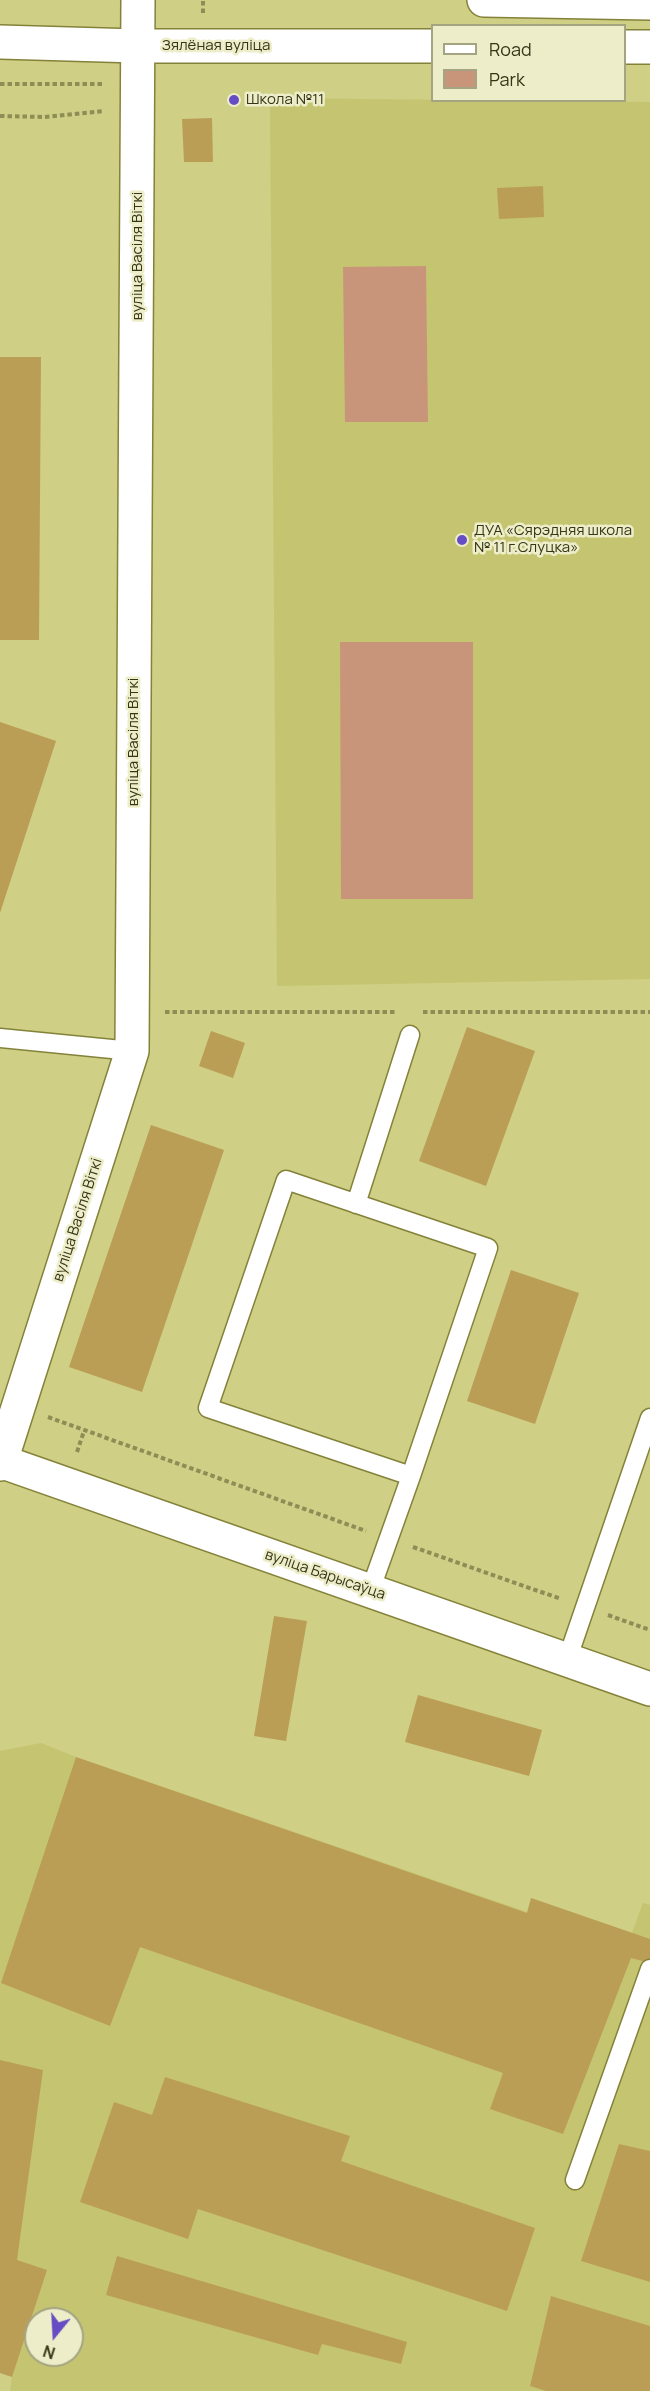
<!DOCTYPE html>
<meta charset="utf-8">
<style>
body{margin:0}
#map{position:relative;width:650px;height:2391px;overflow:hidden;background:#cfcf85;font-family:Manrope,sans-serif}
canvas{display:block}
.legend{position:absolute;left:431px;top:24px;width:195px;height:78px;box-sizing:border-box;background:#edeec9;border:2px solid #a4a482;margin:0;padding:8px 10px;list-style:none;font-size:18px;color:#363517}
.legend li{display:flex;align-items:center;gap:12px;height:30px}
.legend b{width:30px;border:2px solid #a4a482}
.north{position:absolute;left:24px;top:2307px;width:60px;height:60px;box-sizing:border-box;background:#edeec9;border:2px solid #a4a482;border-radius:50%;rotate:198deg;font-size:16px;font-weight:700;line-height:24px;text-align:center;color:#363517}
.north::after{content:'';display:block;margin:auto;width:21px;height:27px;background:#664dc6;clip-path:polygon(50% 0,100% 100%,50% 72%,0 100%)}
</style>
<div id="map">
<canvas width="650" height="2391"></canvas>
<ul class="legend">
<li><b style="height:8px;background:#fff"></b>Road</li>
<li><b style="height:16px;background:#c9957a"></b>Park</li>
</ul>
<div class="north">N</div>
</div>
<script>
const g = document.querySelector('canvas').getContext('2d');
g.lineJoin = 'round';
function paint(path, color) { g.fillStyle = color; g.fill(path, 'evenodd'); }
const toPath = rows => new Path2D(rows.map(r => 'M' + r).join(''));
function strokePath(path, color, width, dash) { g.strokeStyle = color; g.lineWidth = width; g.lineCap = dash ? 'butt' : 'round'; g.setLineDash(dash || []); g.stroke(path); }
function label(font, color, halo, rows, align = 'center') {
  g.font = font + ' Manrope,sans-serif'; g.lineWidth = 5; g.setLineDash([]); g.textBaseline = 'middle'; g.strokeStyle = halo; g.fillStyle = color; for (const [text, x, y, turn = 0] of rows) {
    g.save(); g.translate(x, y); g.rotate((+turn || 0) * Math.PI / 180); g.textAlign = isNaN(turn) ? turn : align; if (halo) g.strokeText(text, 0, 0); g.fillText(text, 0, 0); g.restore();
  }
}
paint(toPath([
 [270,98,650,102,650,979,277,986],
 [41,1743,76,1757,527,1912,531,1898,632,1933,643,1903,650,1905,650,2391,10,2391,12,2377,0,2373,0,1751],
 [36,2319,72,2319,72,2355,36,2355]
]), '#c5c471');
paint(toPath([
 [426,266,428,422,345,422,343,267],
 [340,642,473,642,473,899,341,899]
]), '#c9957a');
paint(toPath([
 [212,118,213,162,184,162,182,119],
 [543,186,544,217,499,219,497,188],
 [0,357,41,357,39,640,0,640],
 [0,722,56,741,0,913],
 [467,1027,535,1051,486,1186,419,1161],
 [211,1031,245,1043,233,1078,199,1066],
 [151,1125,224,1150,142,1392,69,1367],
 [511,1270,579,1293,535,1424,467,1401],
 [274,1616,307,1621,286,1741,254,1736],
 [418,1695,542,1730,529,1776,405,1742],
 [76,1757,527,1913,531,1898,650,1939,650,1963,631,1958,563,2134,490,2109,503,2073,140,1947,110,2026,1,1983],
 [0,2060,43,2070,17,2260,47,2270,12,2377,0,2373],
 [165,2077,350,2136,341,2161,535,2228,507,2311,198,2209,188,2239,80,2202,114,2102,152,2115],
 [619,2144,650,2151,650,2282,581,2261],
 [117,2256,407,2342,401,2364,322,2344,318,2355,106,2295],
 [551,2296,650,2326,650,2391,546,2391,530,2386]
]), '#bb9e56');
const lane = toPath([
 [0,1038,132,1051],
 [356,1204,410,1035],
 [370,1591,411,1476,488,1248,286,1180,208,1408,411,1476],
 [567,1660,650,1418],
 [575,2180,650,1969]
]);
const street = toPath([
 [0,1464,132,1051,138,0]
]);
const secondary = toPath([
 [484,0,650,3],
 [0,42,137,46,432,46],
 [624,47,650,47],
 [0,1461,650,1689]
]);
strokePath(lane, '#848239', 21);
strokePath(street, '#848239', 36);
strokePath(secondary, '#848239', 36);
strokePath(toPath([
 [203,13,203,0],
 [0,84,104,84],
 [0,116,44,117,104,111],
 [165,1012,397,1012],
 [423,1012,650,1012],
 [48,1417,366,1531],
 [77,1452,84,1431],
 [413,1547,561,1599],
 [608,1615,650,1630]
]), '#8e8d56', 4, [4.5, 3]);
strokePath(lane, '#fff', 18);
strokePath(street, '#fff', 33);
strokePath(secondary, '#fff', 33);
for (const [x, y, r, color] of [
 [234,100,6,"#664dc6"],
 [462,540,6,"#664dc6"]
]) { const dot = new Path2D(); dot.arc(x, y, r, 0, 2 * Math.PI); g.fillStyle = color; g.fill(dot); strokePath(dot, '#edeec9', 2); }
label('15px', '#363517', '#edeec9', [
 ["Зялёная вуліца",216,46],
 ["вуліца Васіля Віткі",138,256,-90],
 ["вуліца Васіля Віткі",134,742,-90],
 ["вуліца Васіля Віткі",78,1220,-72],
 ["вуліца Барысаўца",325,1575,19]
]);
label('15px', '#363517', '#edeec9', [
 ["Школа №11",246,100],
 ["ДУА «Сярэдняя школа",474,531],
 ["№ 11 г.Слуцка»",474,548]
], 'left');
</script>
